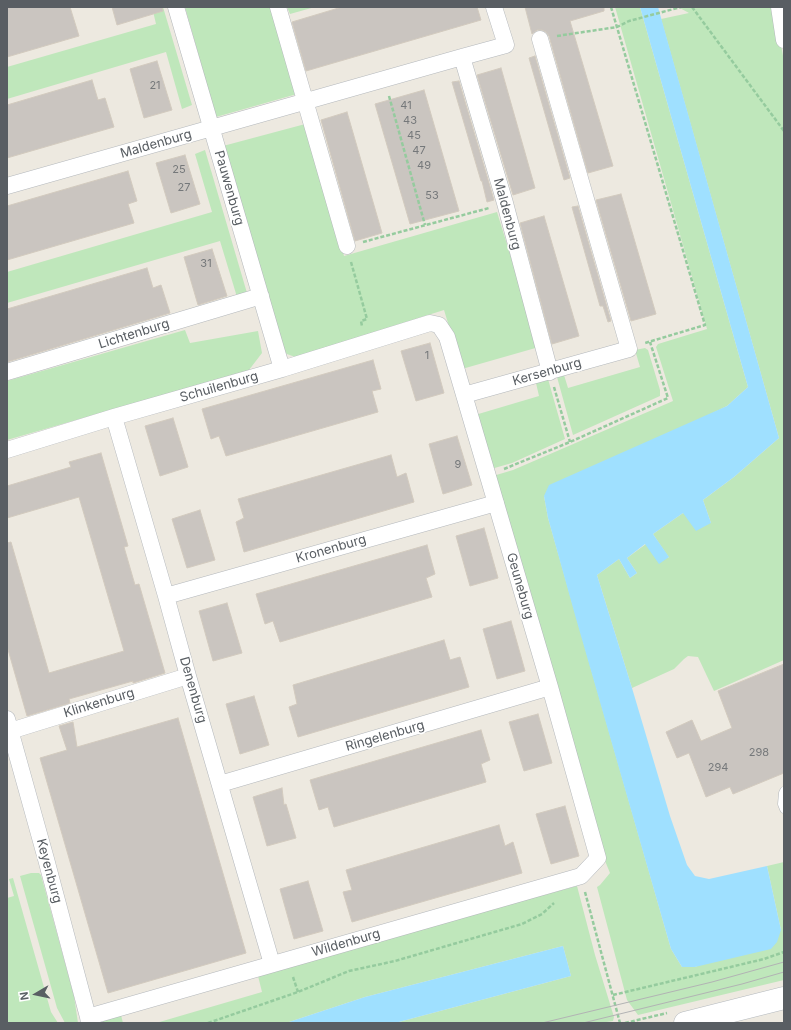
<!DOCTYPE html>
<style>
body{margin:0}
#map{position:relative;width:791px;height:1030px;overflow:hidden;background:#ede9e0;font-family:Inter,sans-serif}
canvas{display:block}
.frame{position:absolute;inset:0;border:8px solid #595e63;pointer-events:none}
.north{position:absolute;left:16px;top:974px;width:40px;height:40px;-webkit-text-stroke:3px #fff;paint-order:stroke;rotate:261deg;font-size:11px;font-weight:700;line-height:16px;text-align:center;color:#595e63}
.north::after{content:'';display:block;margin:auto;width:14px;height:18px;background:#595e63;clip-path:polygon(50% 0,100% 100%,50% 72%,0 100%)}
</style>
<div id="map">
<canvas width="791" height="1030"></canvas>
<div class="frame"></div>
<div class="north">N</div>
</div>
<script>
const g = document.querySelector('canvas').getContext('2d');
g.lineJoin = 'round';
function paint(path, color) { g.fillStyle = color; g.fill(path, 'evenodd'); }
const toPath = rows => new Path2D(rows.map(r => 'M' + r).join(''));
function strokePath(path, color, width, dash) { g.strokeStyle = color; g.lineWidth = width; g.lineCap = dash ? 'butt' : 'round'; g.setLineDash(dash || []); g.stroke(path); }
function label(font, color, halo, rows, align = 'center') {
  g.font = font + ' Inter,sans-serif'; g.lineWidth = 3.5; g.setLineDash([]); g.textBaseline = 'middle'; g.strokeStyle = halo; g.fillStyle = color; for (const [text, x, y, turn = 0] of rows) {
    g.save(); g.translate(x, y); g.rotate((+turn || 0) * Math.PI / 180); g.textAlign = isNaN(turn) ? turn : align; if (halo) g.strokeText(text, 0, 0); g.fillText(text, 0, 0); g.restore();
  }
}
paint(toPath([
 [152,7,163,7,192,105,182,109,166,52,7,99,7,67,156,24],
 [185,7,273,7,297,94,216,117],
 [287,7,315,7,290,14],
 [615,7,640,7,748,387,727,406,544,496,548,518,671,949,682,967,695,967,781,930,767,866,784,862,784,980,638,1015,627,1000,597,887,600,885,610,873,603,856,493,476,513,470,673,401,656,347,658,344,707,329],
 [678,7,775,7,784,62,784,660,714,691,698,657,688,656,684,659,674,669,632,688,597,575,619,559,630,578,637,573,627,558,646,544,669,558,653,534,683,513,711,523,703,500,734,477,779,438,661,19,689,13],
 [309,123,344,256,497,212,539,347,462,369,444,310,295,357,287,354,280,348,223,146],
 [205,150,247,293,237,297,220,241,7,303,7,272,212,212,195,154],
 [185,330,190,343,258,331,262,353,249,370,7,440,7,381],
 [645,348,648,350,660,390,660,396,573,435,557,377,564,375,568,388,640,367,635,350],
 [548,379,565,439,512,463,491,469,475,415,539,396,536,383],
 [31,873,39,873,41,875,74,996,78,1023,65,1023,57,1008,20,876],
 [13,878,51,1012,58,1023,8,1023,7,1021,7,898,14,896,9,879],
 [577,886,595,955,614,1017,613,1021,600,1023,395,1023,571,976,563,946,365,997,286,1023,156,1023,262,992,258,976,483,911],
 [121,1015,123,1023,103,1023,103,1021]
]), '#bfe7bb');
paint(toPath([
 [640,7,658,7,779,438,734,477,703,500,711,523,696,531,683,513,653,534,669,557,659,564,645,544,627,558,637,573,630,578,619,559,597,575,632,688,670,816,687,865,695,876,709,879,767,866,781,930,777,942,771,949,695,967,682,967,671,949,575,615,548,518,544,496,549,485,727,406,748,387],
 [563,946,571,976,395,1023,286,1023,365,997]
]), '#9fe0ff');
const building = toPath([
 [7,7,70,7,79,36,7,57,7,7],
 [112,7,162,7,163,11,117,25,112,7],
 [342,7,477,7,481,20,306,71,292,22,342,7],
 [525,7,604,7,604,11,570,21,613,166,588,173,549,36,546,32,542,30,537,30,532,34,525,7],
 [535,56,570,178,564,180,529,58,535,56],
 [157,61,172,110,144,118,130,69,157,61],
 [501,68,535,188,513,195,477,75,501,68],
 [92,80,98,100,105,98,114,127,7,158,7,105,92,80],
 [459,81,494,200,487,202,482,181,481,181,452,82,459,81],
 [424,90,459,211,410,224,375,104,424,90],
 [347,112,382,233,355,241,321,120,347,112],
 [185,155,200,204,171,213,156,163,185,155],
 [128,171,137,201,128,204,134,223,7,260,7,206,128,171],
 [621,194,656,314,631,321,596,200,621,194],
 [578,206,611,321,608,322,603,306,600,306,572,207,578,206],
 [544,216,579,336,552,344,520,223,544,216],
 [212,249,227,296,198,305,184,257,212,249],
 [147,268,153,288,161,285,170,313,7,362,7,309,147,268],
 [430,343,444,393,416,401,401,351,430,343],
 [373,360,381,389,372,391,378,412,226,456,219,436,211,439,202,409,373,360],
 [173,418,188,467,160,476,145,426,173,418],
 [457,436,472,485,443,494,429,444,457,436],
 [101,453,128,546,124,547,135,585,139,584,165,673,133,683,133,681,69,699,70,703,27,716,7,646,7,543,11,542,49,673,124,651,79,497,7,518,7,486,71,467,69,462,101,453],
 [391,455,397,477,406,473,414,502,244,552,236,522,244,518,238,499,391,455],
 [200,510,215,560,187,568,172,519,200,510],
 [484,528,498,578,470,586,456,536,484,528],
 [427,545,435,574,426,578,432,597,280,642,273,621,265,624,256,594,427,545],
 [227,603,242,653,213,661,199,611,227,603],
 [511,621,525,671,497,679,483,629,511,621],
 [444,640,450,660,460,657,469,687,298,737,289,707,297,704,293,685,444,640],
 [784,664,784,773,733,794,730,787,706,797,689,753,677,758,666,732,692,720,701,741,732,728,718,691,784,664],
 [254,696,269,745,240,754,226,704,254,696],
 [538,714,552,763,524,771,509,722,538,714],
 [178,718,246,953,108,993,40,758,67,750,59,726,73,722,77,747,178,718],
 [481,730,490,760,481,764,486,782,334,827,328,807,319,810,310,780,481,730],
 [282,788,284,805,286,804,296,838,267,846,253,797,282,788],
 [565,806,579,856,551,864,536,814,565,806],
 [499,825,505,846,513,842,522,873,352,922,343,892,352,890,346,870,499,825],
 [308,881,323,931,294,939,280,889,308,881]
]);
paint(building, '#cac5c0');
strokePath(building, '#d2cabe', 1);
const lane = toPath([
 [784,791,783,793,782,804,784,809]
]);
const street = toPath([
 [176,7,282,369],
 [278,7,347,246],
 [779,7,784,40],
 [462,57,505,203,550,372],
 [7,186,462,57,506,45,494,7],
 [7,372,261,296],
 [464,395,629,349,540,39],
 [114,417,166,596,188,676,272,964],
 [7,450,114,417,282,369,430,323,439,325,447,337,550,687,598,858,581,876,88,1017],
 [166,596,496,503],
 [7,719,46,859,88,1017,89,1023],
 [7,732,188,676],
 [220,784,550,687]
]);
const secondary = toPath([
 [685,1023,784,998]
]);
strokePath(lane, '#b4b8bc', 9);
strokePath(street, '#b4b8bc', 17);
strokePath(secondary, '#b4b9be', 23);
strokePath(toPath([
 [611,7,705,325,645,343],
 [692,7,784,131],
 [557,36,617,27,629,21,681,7],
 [389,96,425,225],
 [363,242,489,208],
 [351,262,367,319,361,321,362,326],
 [554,387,570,442],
 [504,469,570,442,668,398,650,342],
 [585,892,620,1023],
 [293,977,298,992],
 [613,995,764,959,784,952],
 [208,1023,298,992,349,971,395,961,522,924,542,914,554,903],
 [625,1023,667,1013]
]), '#95cb9e', 2.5, [4, 2]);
strokePath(lane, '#fff', 8);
strokePath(street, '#fff', 16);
strokePath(secondary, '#fff', 22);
strokePath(toPath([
 [542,1023,712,982,784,962],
 [583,1023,742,984,784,972]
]), '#b2b3b4', 1);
label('11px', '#75787a', null, [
 ["21",155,86],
 ["41",406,106],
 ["43",410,121],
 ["45",414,136],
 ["47",419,151],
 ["49",424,166],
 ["25",179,170],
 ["27",184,188],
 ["53",432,196],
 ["31",206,264],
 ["1",427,356],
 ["9",458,465],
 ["298",759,753],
 ["294",718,768]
]);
label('13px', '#595e63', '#fff', [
 ["Maldenburg",156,144,-16],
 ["Pauwenburg",229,188,74],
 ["Maldenburg",507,214,75],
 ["Lichtenburg",134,334,-17],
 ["Kersenburg",547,372,-16],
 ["Schuilenburg",219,387,-16],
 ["Kronenburg",331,549,-16],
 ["Geuneburg",520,586,74],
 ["Denenburg",193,690,74],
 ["Klinkenburg",99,703,-17],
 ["Ringelenburg",385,736,-16],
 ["Keyenburg",49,871,75],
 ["Wildenburg",346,943,-16]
]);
</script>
